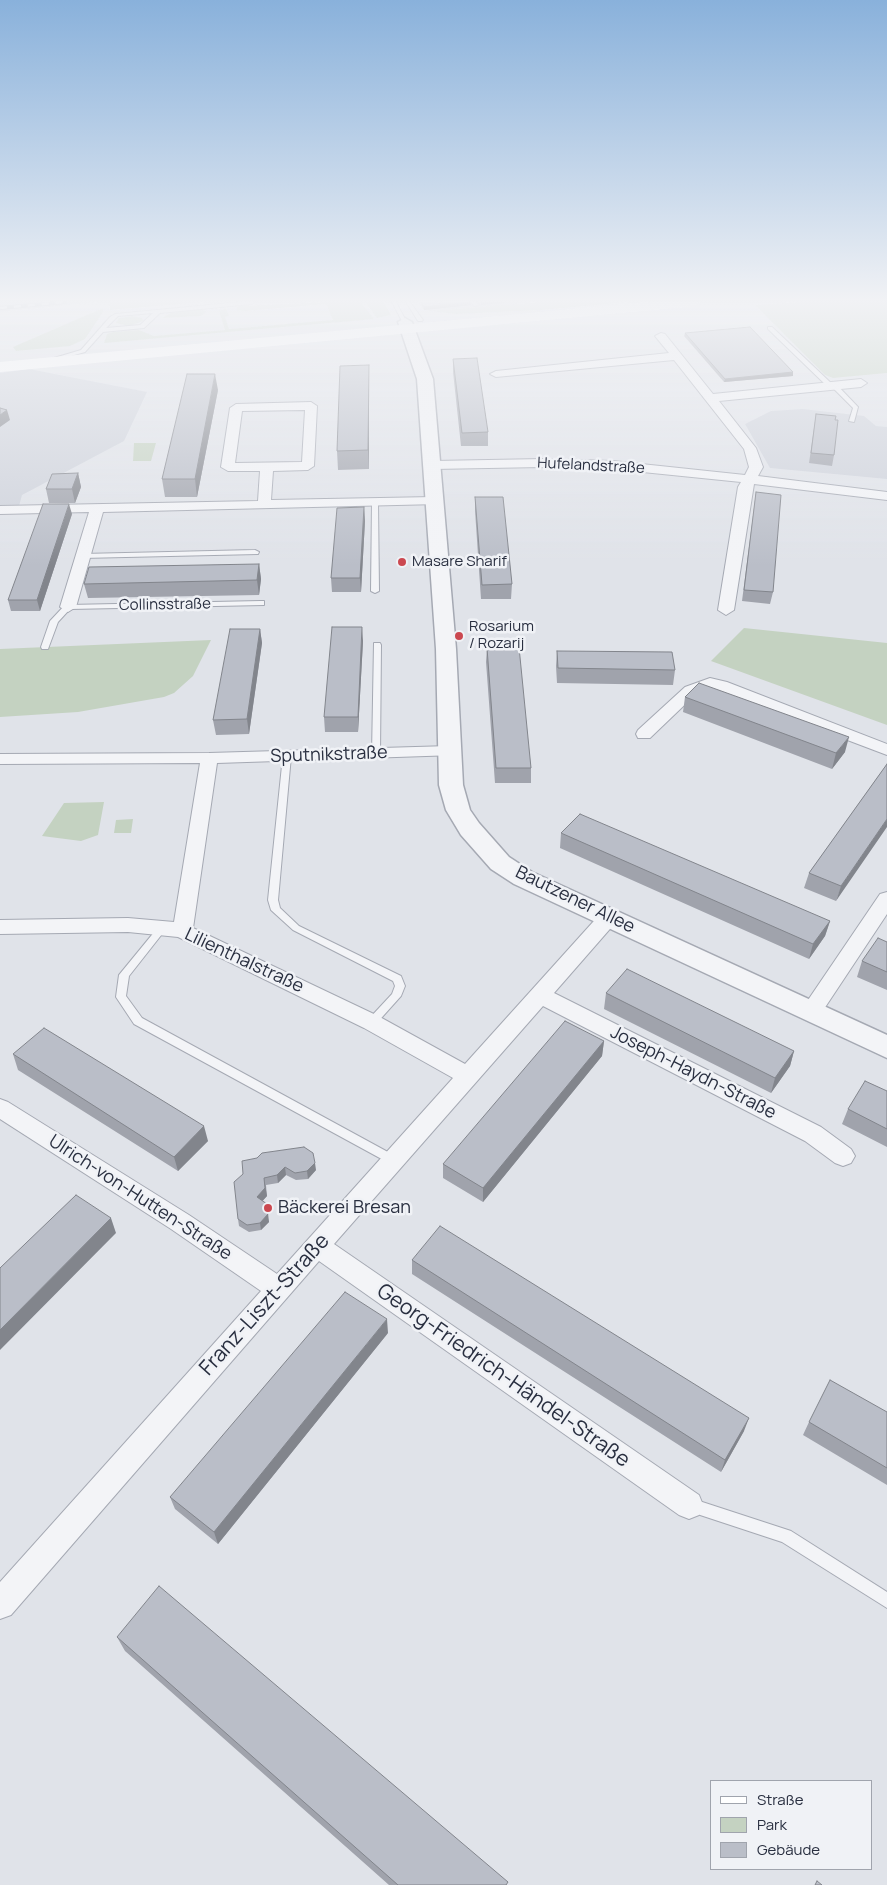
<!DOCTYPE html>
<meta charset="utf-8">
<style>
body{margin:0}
#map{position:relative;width:887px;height:1885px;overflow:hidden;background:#e0e3e9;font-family:Manrope,sans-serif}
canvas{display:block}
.legend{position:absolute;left:710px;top:1780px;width:162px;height:90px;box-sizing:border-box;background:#f0f2f6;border:1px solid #a0a4ad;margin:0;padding:6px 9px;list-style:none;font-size:15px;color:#292f40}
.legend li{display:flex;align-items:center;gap:10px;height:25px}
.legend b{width:25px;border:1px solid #a0a4ad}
</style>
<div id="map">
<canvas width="887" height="1885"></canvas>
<ul class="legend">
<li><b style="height:6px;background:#fff"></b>Straße</li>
<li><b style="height:14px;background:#c4d2c1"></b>Park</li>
<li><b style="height:14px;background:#babec8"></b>Gebäude</li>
</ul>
</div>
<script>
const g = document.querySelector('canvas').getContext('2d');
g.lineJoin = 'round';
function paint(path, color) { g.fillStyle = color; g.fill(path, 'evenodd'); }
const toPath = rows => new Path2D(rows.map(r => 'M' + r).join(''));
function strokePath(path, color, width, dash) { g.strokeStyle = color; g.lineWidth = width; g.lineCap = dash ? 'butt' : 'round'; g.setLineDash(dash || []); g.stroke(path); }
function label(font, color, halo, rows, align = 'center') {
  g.font = font + ' Manrope,sans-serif'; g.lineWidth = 5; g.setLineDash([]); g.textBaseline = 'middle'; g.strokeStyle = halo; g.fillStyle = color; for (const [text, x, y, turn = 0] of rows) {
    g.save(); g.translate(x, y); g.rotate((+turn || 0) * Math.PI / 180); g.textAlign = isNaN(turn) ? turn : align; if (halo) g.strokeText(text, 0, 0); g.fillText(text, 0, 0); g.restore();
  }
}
paint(toPath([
 [0,302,98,302,0,312],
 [418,302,539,302,430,311,422,309],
 [29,369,147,392,124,441,22,495,18,510,0,510,0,373],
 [803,409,864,416,876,426,887,427,887,479,770,468,745,424,771,411]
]), '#ced2db');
paint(toPath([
 [109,302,204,302,110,310],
 [324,302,361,302,374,319,104,343,107,334,113,332,139,330,154,336,225,330,219,311,226,308,229,316,225,317,229,329,333,320,326,304,245,311,237,310,237,307,242,305,243,306],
 [365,302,384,302,391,315,377,318],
 [539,302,628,302,541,310,456,314,430,311],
 [798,302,887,302,887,373,833,378,825,375,755,305],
 [103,308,103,312,85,339,70,346,16,351,13,347],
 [195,309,207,311,201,316,162,318,171,313],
 [132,316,142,318,143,321,129,326,116,323,119,318],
 [134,443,156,443,151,461,133,461],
 [744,628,887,643,887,725,711,661],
 [211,640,193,676,174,693,164,697,78,712,0,717,0,649],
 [104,802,98,835,81,841,42,836,64,803],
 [133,819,131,833,114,833,116,820]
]), '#c4d2c1');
const service = toPath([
 [240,302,255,302,252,304,160,313,144,328,103,332,85,352,57,360,54,358,81,350,110,317,115,314,240,302],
 [153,313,140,325,106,328,118,316,153,313],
 [392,302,396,302,407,323,403,323,392,302],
 [406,302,410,302,423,320,422,321,418,321,406,302],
 [436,302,441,302,442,303,439,305,436,302],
 [471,302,476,302,479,305,474,306,471,302],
 [768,327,772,327,832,384,836,384,858,407,854,422,849,421,853,408,832,387,828,387,768,329,768,327],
 [375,501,378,503,379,591,375,593,371,591,372,503,375,501],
 [255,550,259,552,258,554,82,558,78,556,82,554,255,550],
 [261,601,264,601,264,605,70,609,58,622,48,649,42,649,41,647,50,621,65,605,68,605,261,601],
 [374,643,380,643,381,645,380,754,376,757,372,754,374,643],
 [287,753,291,756,278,900,280,908,299,926,401,976,405,986,401,996,375,1025,371,1026,367,1025,366,1022,392,994,395,986,393,981,293,930,271,910,268,900,283,756,287,753],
 [163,923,168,927,166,929,129,976,126,996,142,1018,397,1157,399,1160,397,1163,393,1165,389,1163,134,1024,116,997,119,975,160,925,163,923],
 [690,1498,791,1531,887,1592,887,1608,782,1542,685,1510,683,1505,685,1500,690,1498]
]);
const minor = toPath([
 [661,333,665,334,713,394,861,379,867,383,861,387,719,401,756,448,763,467,758,476,887,492,887,500,754,484,734,610,726,615,718,610,738,487,741,482,613,469,543,467,433,469,427,465,433,461,543,459,613,461,745,475,749,467,744,449,674,360,496,377,490,374,496,371,669,353,655,336,661,333],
 [311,402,317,406,314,466,308,470,273,471,271,500,434,497,441,501,439,504,103,512,76,607,68,612,60,607,89,512,0,514,0,506,258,501,260,471,228,471,221,467,230,408,236,404,311,402],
 [305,410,302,462,235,463,242,411,305,410],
 [710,678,727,682,887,744,887,755,710,688,697,693,650,738,638,738,636,734,638,730,685,687,710,678],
 [450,746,456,747,459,751,456,755,217,763,193,928,378,1016,465,1064,602,912,609,910,616,912,619,917,616,922,554,993,821,1127,851,1149,855,1156,851,1163,843,1166,835,1163,805,1141,543,1006,334,1244,699,1495,703,1505,699,1515,689,1519,679,1515,319,1261,11,1615,0,1619,0,1582,261,1291,171,1229,0,1119,0,1099,8,1102,189,1215,277,1274,453,1078,364,1028,178,937,128,932,0,934,0,920,128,918,174,922,200,763,0,764,0,754,209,753,450,746],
 [887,892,887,914,818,1018,811,1020,804,1018,800,1012,804,1006,880,894,887,892]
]);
const tertiary = toPath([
 [405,318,412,322,433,379,456,649,463,785,470,810,479,823,509,857,532,872,887,1035,887,1058,514,884,491,869,461,835,446,810,439,785,436,649,417,379,398,322,405,318]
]);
strokePath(service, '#a5a9b3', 2);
strokePath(minor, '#a5a9b3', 2);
strokePath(tertiary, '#a5a9b3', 3);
paint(service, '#f3f4f7');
paint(minor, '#f3f4f7');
paint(tertiary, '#f3f4f7');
paint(toPath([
 [650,302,700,302,693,306,0,372,0,362,650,302]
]), '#fff');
const rail = toPath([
 [0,308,65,302]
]);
strokePath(rail, '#7a8192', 4);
strokePath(rail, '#f0f2f6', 2.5, [7]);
paint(toPath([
 [420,302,436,302,439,304,471,305,424,310],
 [685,333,793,372,793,376,724,382,684,336],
 [453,359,488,432,488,446,461,446,453,372],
 [369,365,369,469,338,470,337,451],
 [218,390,197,497,165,497,162,479],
 [816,414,834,455,832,466,809,463],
 [78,473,81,487,75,503,49,503,46,489],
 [756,492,773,592,770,604,742,601],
 [475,497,512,584,511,599,481,599,475,511],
 [364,507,365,521,361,592,332,592,331,578],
 [72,514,40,611,11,611,8,600],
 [259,564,261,579,259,595,88,598,84,584],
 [260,629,262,643,249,734,216,735,213,720],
 [363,641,358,732,325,732,324,717],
 [487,648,531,768,531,783,495,783,486,662],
 [557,651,675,670,673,685,557,683,556,666],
 [685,697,845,752,832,769,683,712],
 [887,764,836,901,804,888,809,873],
 [561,833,830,921,825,936,809,959,560,848],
 [887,942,887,990,857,977,862,961],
 [606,993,794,1051,790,1066,771,1093,604,1009],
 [604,1041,602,1056,483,1202,443,1178,443,1164],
 [13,1054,208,1141,178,1171,18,1070],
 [887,1091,887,1147,842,1124,848,1109],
 [257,1158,316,1170,308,1179,296,1180,286,1175,278,1183,266,1185,267,1196,262,1201,269,1222,261,1230,249,1232,239,1226,238,1219],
 [412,1260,744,1431,721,1472,412,1274],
 [388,1333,218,1544,175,1509,170,1497],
 [887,1412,887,1485,803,1435,809,1422],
 [117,1637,507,1885,389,1885,125,1651]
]), '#a0a3ac');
paint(toPath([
 [471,302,471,305,424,310,424,307],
 [481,302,514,302,481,305],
 [369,365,369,469,368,450],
 [793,372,793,376,724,382,725,379],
 [215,374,218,390,197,497,195,479],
 [7,410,10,420,0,427,0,415],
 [78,473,81,487,75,503,72,489],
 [69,504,72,514,40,611,37,600],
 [364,507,365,521,361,592,360,578],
 [259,564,261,579,259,595,257,580],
 [362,627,363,641,358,732,358,717],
 [260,629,262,643,249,734,247,719],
 [849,737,845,752,832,769,836,753],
 [887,819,887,827,836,901,841,886],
 [830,921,825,936,809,959,813,944],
 [604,1041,602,1056,483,1202,483,1188],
 [794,1051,790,1066,771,1093,775,1078],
 [204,1126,208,1141,178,1171,174,1157],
 [315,1163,316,1170,308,1179,307,1171],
 [285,1167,286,1175,278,1183,277,1175],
 [264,1178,267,1196,259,1205,257,1197],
 [267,1204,269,1222,261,1230,260,1223],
 [111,1218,116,1233,0,1350,0,1330],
 [387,1319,388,1333,218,1544,214,1532],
 [749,1418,744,1431,721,1472,725,1460]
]), '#82858c');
const building = toPath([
 [421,302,436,302,439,304,441,302,471,302,424,307,421,302],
 [750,327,793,372,725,379,685,333,750,327],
 [477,358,488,432,462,433,453,359,477,358],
 [369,365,368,450,337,451,340,366,369,365],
 [187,374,215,374,195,479,162,479,187,374],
 [0,408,7,410,0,415,0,408],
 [816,414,836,416,835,420,838,420,834,455,811,453,816,414],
 [78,473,72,489,46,489,52,474,78,473],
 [756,492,781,495,773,592,744,590,756,492],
 [475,497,503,497,512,584,482,585,475,497],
 [43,504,69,504,37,600,8,600,43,504],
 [364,507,360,578,331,578,337,508,364,507],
 [259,564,257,580,84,584,89,567,259,564],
 [332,627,362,627,358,717,324,717,332,627],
 [230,629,260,629,247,719,213,720,230,629],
 [519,647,531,768,496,768,487,648,519,647],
 [557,651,672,652,675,670,558,668,557,651],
 [699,683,849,737,836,753,685,697,699,683],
 [887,764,887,819,841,886,809,873,887,764],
 [580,814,830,921,813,944,561,833,580,814],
 [878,938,887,942,887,972,862,961,878,938],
 [627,969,794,1051,775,1078,606,993,627,969],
 [565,1021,604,1041,483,1188,443,1164,565,1021],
 [44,1028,204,1126,174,1157,13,1054,44,1028],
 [865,1081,887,1091,887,1129,848,1109,865,1081],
 [304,1147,313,1153,315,1163,307,1171,295,1173,285,1167,277,1175,264,1178,265,1188,257,1197,267,1204,268,1214,260,1223,247,1225,238,1219,234,1182,243,1174,242,1161,257,1158,262,1153,304,1147],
 [76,1195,111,1218,0,1330,0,1268,76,1195],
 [440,1226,749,1418,725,1460,412,1260,440,1226],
 [345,1292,387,1319,214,1532,170,1497,345,1292],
 [830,1380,887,1412,887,1468,809,1422,830,1380],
 [159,1586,508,1882,506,1885,398,1885,117,1637,159,1586],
 [817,1881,822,1885,815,1885,817,1881]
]);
paint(building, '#babec8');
strokePath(building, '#82858c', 1);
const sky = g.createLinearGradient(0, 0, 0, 566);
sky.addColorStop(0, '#89b1db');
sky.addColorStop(0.53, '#f1f2f5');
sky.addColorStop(1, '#f1f2f500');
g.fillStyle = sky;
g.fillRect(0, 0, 887, 566);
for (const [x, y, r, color] of [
 [402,562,5,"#cb4850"],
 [459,636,5,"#cb4850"],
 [268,1208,5,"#cb4850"]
]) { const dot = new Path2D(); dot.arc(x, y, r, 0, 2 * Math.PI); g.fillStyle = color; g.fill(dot); strokePath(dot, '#f0f2f6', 2); }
label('15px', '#292f40', '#f0f2f6', [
 ["Hufelandstraße",591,466,3],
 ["Collinsstraße",165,605,-1]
]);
label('15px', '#292f40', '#f0f2f6', [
 ["Masare Sharif",412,562],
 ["Rosarium",469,627],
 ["/ Rozarij",469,644]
], 'left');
label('18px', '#292f40', '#f0f2f6', [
 ["Sputnikstraße",329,755,-2],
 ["Bautzener Allee",575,900,26],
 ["Lilienthalstraße",244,961,25],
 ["Joseph-Haydn-Straße",693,1073,27],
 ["Ulrich-von-Hutten-Straße",140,1198,33]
]);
label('18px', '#292f40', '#f0f2f6', [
 ["Bäckerei Bresan",278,1208]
], 'left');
label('21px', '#292f40', '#f0f2f6', [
 ["Franz-Liszt-Straße",265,1305,-48],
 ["Georg-Friedrich-Händel-Straße",503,1376,35]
]);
</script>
